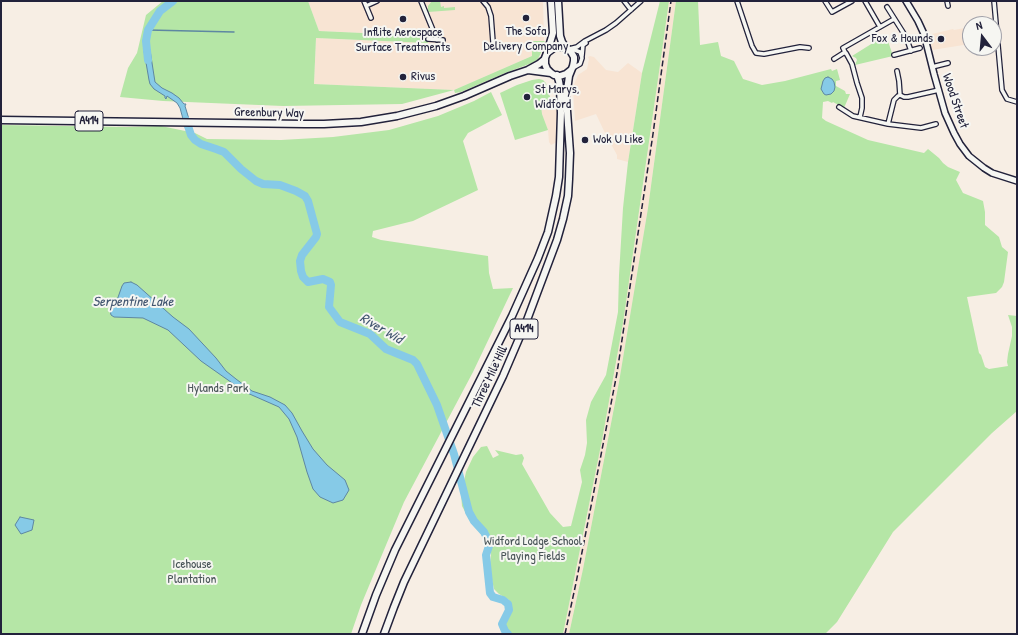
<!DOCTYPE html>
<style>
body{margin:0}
#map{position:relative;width:1018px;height:635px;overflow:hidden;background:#f7eee4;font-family:"Patrick Hand",sans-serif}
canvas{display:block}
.frame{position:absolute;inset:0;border:2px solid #22223b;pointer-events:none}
.north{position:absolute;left:962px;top:16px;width:40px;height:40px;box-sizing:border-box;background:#f6f6f2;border:1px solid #a1a1a9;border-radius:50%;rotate:344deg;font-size:11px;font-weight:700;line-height:16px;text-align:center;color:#22223b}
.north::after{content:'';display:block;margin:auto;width:14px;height:18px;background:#22223b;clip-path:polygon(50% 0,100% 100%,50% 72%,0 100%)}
</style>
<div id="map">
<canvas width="1018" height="635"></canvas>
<div class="frame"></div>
<div class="north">N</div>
</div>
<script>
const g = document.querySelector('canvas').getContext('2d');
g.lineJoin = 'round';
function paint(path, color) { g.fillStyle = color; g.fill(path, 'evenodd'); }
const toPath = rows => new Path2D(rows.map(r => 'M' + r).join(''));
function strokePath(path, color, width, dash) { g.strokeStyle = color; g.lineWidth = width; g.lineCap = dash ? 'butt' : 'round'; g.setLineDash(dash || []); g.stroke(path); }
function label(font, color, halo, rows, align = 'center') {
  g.font = font + ' "Patrick Hand",sans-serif'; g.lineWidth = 4; g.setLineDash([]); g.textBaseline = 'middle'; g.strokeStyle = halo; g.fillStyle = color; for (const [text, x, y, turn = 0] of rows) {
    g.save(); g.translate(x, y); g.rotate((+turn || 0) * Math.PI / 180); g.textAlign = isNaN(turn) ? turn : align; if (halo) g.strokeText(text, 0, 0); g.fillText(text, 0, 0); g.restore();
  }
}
paint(toPath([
 [308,1,543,1,544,41,532,42,532,56,454,90,314,84,316,38,428,43,428,36,319,31],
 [669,1,676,1,648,208,619,382,583,569,569,634,563,634,584,531,616,364,642,194],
 [970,27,970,44,932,50,928,35,953,29,954,30],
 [590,56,594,57,606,70,618,72,628,63,642,73,628,162,617,159,617,155,604,131,596,114,575,121,573,87,578,75,587,69,589,59,588,57],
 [551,99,555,102,558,108,557,142,551,145,549,142,548,130,542,114,541,106]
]), '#f8e4d3');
paint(toPath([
 [163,1,308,1,319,31,428,36,428,43,316,38,314,84,454,90,532,56,532,41,544,41,545,42,545,44,539,57,537,60,532,63,505,73,461,92,455,93,454,90,402,104,283,106,163,101,120,97,128,68,137,53,146,15],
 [432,1,440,1,441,7,444,6,444,8,455,7,455,10,428,12,428,6],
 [660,1,669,1,659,72,623,323,602,440,563,634,504,634,500,629,506,623,511,607,509,600,499,594,494,589,492,580,490,564,491,554,490,544,471,523,462,506,461,494,466,472,473,457,481,447,487,446,493,458,499,455,495,450,516,455,522,454,524,458,522,464,550,513,563,527,571,526,582,482,580,470,585,455,587,443,586,420,591,402,606,375,618,312,619,275,623,208,628,162,642,73],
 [676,1,698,1,700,45,718,42,721,56,734,61,743,79,762,85,785,81,831,69,832,71,837,69,840,80,836,81,836,86,845,91,846,94,850,94,844,108,833,102,832,103,828,101,823,102,822,118,826,121,868,140,924,153,928,149,939,158,943,163,948,167,960,172,956,180,963,193,983,201,985,212,985,225,999,237,1002,247,1008,252,1004,282,1002,287,996,293,967,297,979,353,981,355,985,367,989,369,1008,366,1007,362,1008,354,1012,336,1012,327,1008,315,1017,316,1017,411,992,433,893,532,837,622,825,634,569,634,583,569,619,382,648,208],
 [884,36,888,41,893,56,855,65,857,60,856,58,852,56],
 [539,79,543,80,546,83,548,92,551,99,541,106,542,114,548,130,515,140,500,93,517,85,532,80],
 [491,92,502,115,468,133,463,141,478,190,413,221,373,231,372,237,381,240,488,256,489,273,493,289,513,288,473,372,404,502,361,605,351,634,1,634,1,125,127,127,161,126,195,133,207,139,281,140,333,137,389,130,438,116,474,101]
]), '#b5e6a6');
const water = toPath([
 [150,50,155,82,162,88,172,93,179,98,184,104,186,104,185,106,192,129,186,130,180,108,177,103,167,96,166,99,165,98,165,96,154,89,150,84,149,80,144,51,150,50],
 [828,77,832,79,834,82,835,87,834,91,831,94,826,95,824,94,821,89,823,81,825,78,828,77],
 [131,282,137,285,173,317,189,329,216,358,226,371,236,379,252,391,270,397,285,405,292,413,302,431,313,449,327,465,345,480,349,490,343,500,333,503,320,497,313,489,307,472,297,437,289,419,279,407,245,392,201,361,168,330,143,318,114,317,111,315,110,310,116,303,122,286,124,283,131,282],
 [20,517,34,520,32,530,21,534,15,525,20,517]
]);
paint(water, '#86cae7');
strokePath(water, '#5e87a2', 1);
strokePath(toPath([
 [148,30,234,32]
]), '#5e87a2', 1.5);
strokePath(toPath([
 [148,60,146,41,148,30,160,11,173,1],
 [186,120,191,135,195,140,201,144,216,149,224,152,241,169,256,181,263,184,280,185,296,191,305,196,308,201,317,234,316,237,302,255,300,261,301,271,303,277,308,282,323,279,330,282,331,285,329,307,340,322,370,334,386,349,413,360,417,364,437,405,454,454,469,512,474,521,484,532,488,540,489,546,486,555,490,593,493,597,503,600,508,604,509,610,502,624,505,631,508,634]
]), '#86cae7', 8);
const minor = toPath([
 [364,1,371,18],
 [421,1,437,40],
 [483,1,488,7,491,16,493,42],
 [624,1,631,10],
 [737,1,752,46,756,53,764,54,800,47,809,48],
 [825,1,832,12,852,1],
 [865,1,880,27],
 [947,1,948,6],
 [994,1,1002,90,1007,99,1017,102],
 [366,6,377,1],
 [887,7,906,37,911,51],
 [428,39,443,40],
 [569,49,577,47,585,41,606,30,616,23,641,1],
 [572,49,580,52,582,58,580,64,573,68],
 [846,53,852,64,857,83,862,98,862,108,860,117],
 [894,55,920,48],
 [582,56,583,45,586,43],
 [834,59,845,52,843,48,894,19],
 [932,67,948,63],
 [900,95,904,97,908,97,939,90],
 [839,107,853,116,888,124,921,128,936,124],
 [888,124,894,100,898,96,900,95,899,81,897,71]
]);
const secondary = toPath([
 [906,1,918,21,924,34,934,74,945,113,954,133,960,144,969,156,984,168,992,173,1017,181]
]);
const primary = toPath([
 [558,1,560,36,562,42,566,48],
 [547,53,553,33,551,1]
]);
const trunk = toPath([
 [528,70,551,73],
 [1,120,305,124,324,124,361,122,397,116,436,106,464,96,510,76,528,70,539,64,545,59],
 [362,634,376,595,395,550,512,316,538,258,548,232,556,196,559,177,561,113,560,87,559,81,557,75],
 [384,634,394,607,404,582,503,376,527,320,557,240,563,219,568,196,569,179,570,153,566,97,569,76,573,66,574,61,574,57,571,52,568,49,563,47,555,47,547,53,545,58,545,64,547,69,551,73,554,75,560,76,566,74,571,70]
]);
strokePath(minor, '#22223b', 6);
strokePath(secondary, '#22223b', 8);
strokePath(primary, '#22223b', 9);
strokePath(trunk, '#22223b', 9);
strokePath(minor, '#f6f6f2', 3.5);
strokePath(secondary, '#f6f6f2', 5);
strokePath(primary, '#f6f6f2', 6);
strokePath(trunk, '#f6f6f2', 6);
strokePath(toPath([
 [565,634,576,583,617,373,653,134,671,1]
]), '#22223b', 1.5, [6, 3]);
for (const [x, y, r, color] of [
 [526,18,4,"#22223b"],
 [403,19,4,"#22223b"],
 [941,39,4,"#22223b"],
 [403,77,4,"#22223b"],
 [527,97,4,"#22223b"],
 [585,140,4,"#22223b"]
]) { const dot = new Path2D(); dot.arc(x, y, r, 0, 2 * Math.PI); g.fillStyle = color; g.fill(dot); strokePath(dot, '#f6f6f2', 1.5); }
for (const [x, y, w] of [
 [89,121,28],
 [524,329,28]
]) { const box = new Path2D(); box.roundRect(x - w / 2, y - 10, w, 20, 3); g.fillStyle = '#f6f6f2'; g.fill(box); strokePath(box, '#22223b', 1); }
label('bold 12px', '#22223b', null, [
 ["A414",89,121],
 ["A414",524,329]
]);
label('13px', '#22223b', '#f6f6f2', [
 ["The Sofa",526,32,"center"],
 ["Delivery Company",526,47,"center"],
 ["Inflite Aerospace",403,33,"center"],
 ["Surface Treatments",403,48,"center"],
 ["Fox & Hounds",933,39,"right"],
 ["Rivus",411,77],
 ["St Marys,",535,90],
 ["Widford",535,105],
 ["Wok U Like",593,140]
], 'left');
label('13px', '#22223b', '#f6f6f2', [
 ["Wood Street",955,101,71],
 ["Greenbury Way",269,113,1],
 ["Three Mile Hill",490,377,-65]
]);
label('13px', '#475356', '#f6f6f2', [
 ["Hylands Park",218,389],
 ["Widford Lodge School",533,542],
 ["Playing Fields",533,557],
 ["Icehouse",192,565],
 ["Plantation",192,580]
]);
label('italic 14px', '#40546f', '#f6f6f2', [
 ["Serpentine Lake",133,302],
 ["River Wid",381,329,30]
]);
</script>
